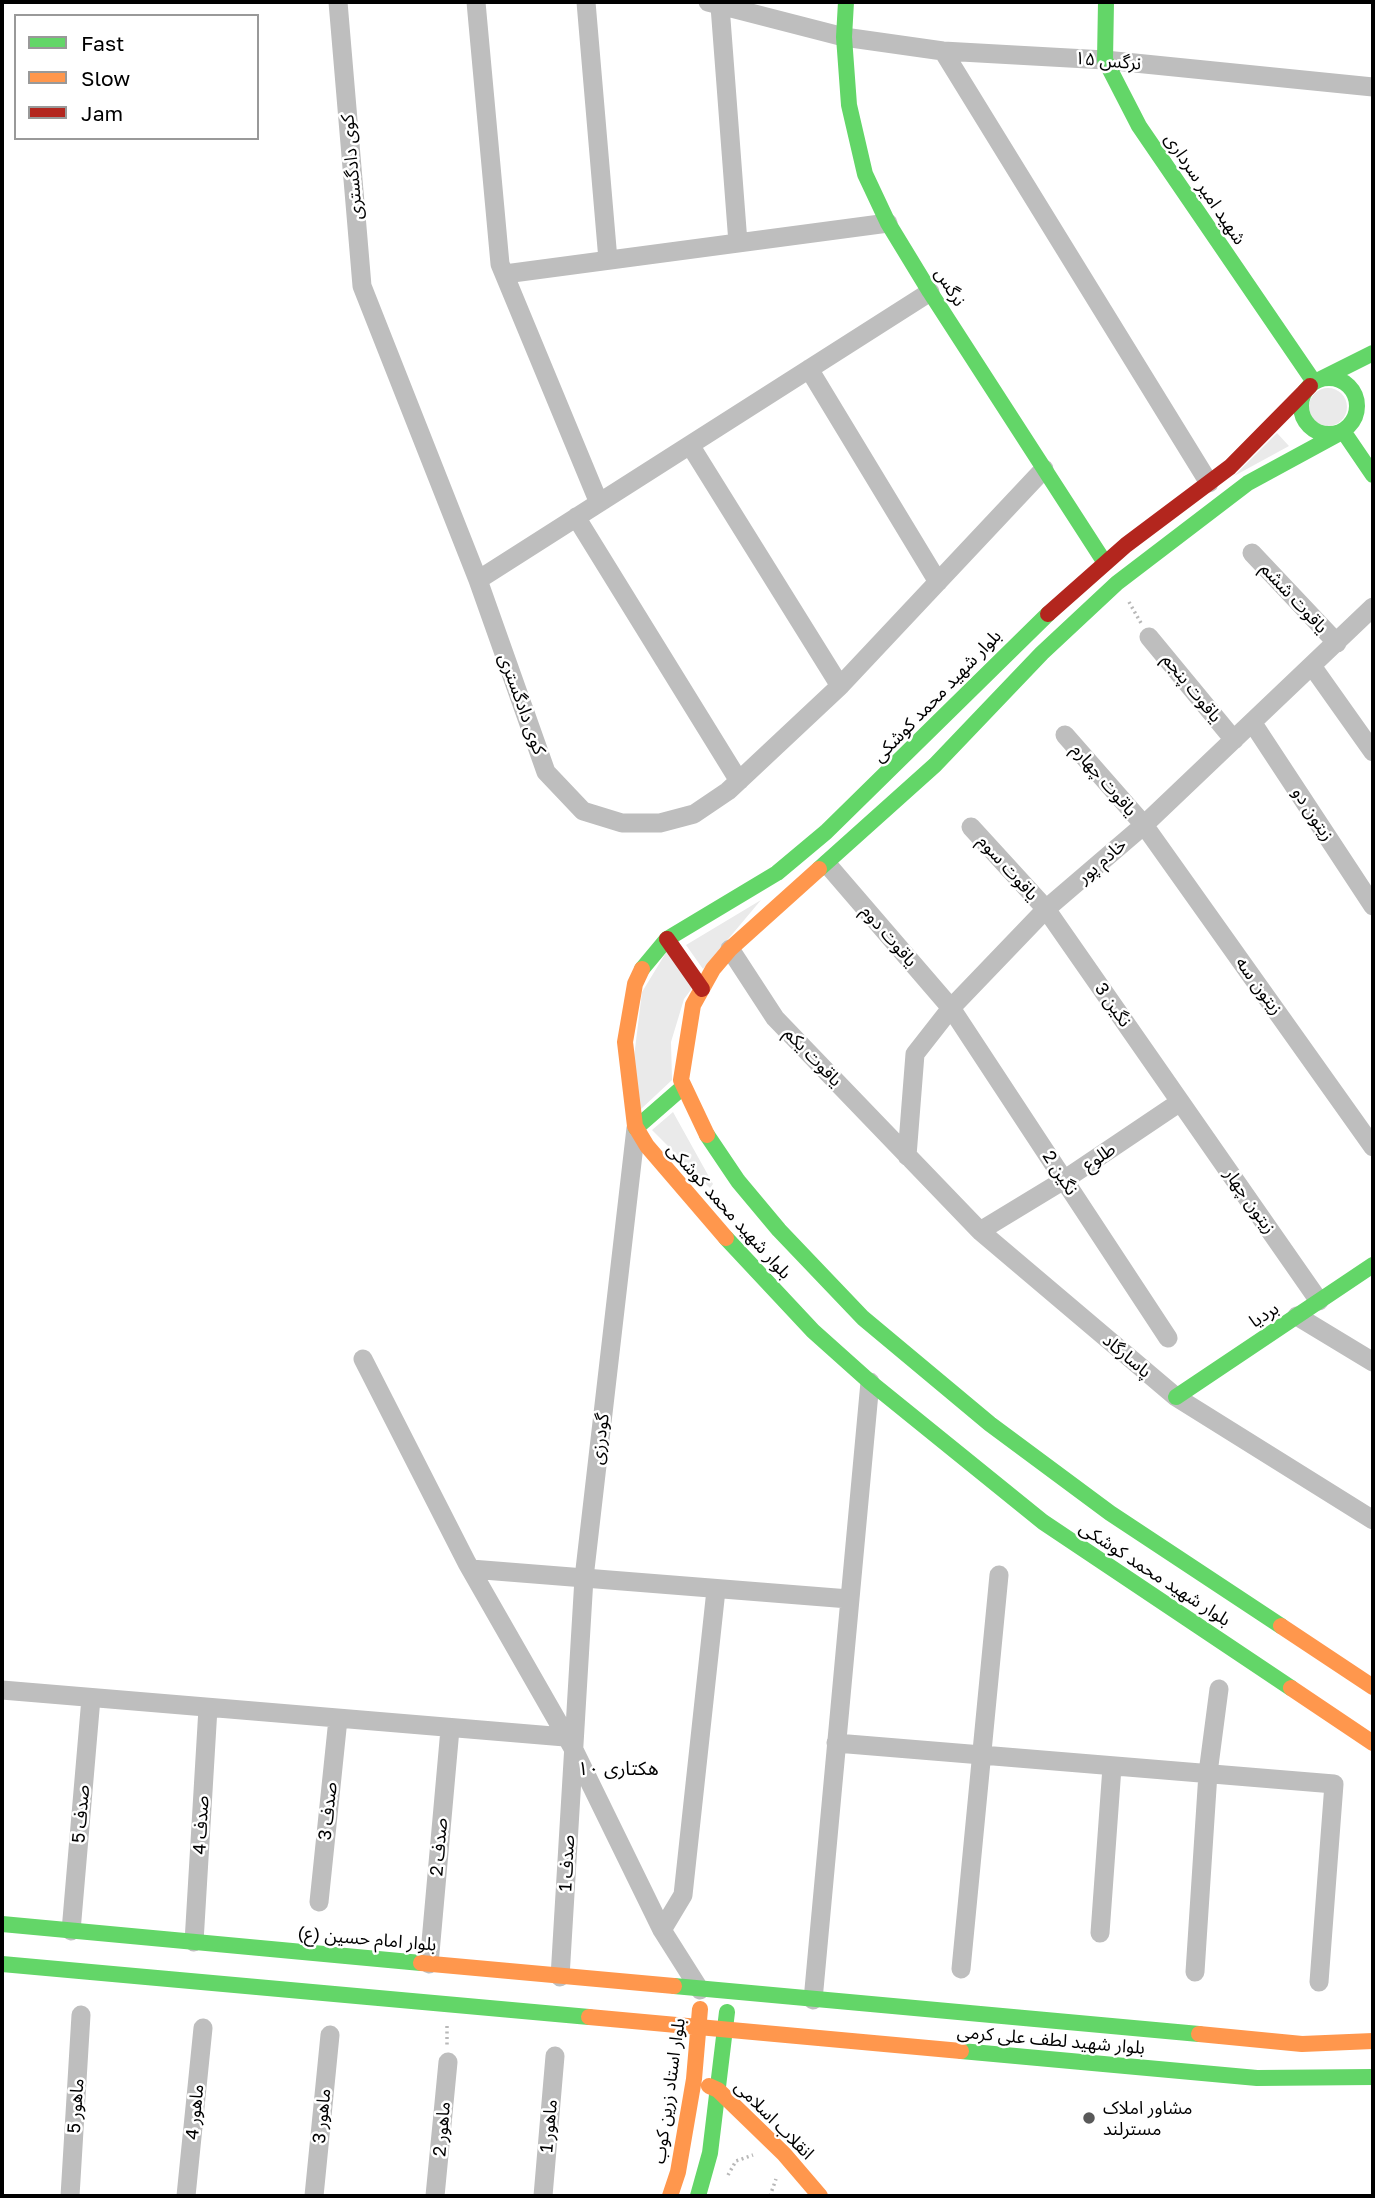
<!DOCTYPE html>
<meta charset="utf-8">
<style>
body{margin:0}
#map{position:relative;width:1375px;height:2198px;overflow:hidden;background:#fff;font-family:"Golos Text",sans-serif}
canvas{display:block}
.frame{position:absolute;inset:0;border:4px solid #000;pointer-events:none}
.legend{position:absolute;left:14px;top:14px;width:245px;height:126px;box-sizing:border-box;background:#fff;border:2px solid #999;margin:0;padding:9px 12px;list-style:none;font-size:21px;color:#000}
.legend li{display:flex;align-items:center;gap:14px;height:35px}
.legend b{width:35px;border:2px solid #999}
</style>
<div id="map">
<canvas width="1375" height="2198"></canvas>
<div class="frame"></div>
<ul class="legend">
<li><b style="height:9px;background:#63d668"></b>Fast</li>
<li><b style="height:9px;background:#ff974d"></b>Slow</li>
<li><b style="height:9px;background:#b3261e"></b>Jam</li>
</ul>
</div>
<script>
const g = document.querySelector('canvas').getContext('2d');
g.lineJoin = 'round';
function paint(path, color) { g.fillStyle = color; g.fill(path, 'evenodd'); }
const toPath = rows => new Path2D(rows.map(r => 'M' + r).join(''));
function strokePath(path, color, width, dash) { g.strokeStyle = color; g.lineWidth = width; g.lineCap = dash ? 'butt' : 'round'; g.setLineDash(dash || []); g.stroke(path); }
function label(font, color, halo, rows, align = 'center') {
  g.font = font + ' "Golos Text","Noto Sans Arabic",sans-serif'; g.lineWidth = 5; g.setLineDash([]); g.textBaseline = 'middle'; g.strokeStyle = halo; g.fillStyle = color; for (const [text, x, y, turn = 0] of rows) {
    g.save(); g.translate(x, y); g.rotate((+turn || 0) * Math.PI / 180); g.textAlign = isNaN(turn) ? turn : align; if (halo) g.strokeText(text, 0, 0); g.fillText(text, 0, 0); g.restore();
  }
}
paint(toPath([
 '1309 407a19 19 0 1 1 38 0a19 19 0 1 1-38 0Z',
 [1277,433,1289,446,1234,476],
 [761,900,703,969,686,945],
 [667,951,693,987,684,999,671,1042,672,1080,640,1110,634,1057,642,992],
 [673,1112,713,1184,710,1188,652,1130]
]), '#eaeaea');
strokePath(toPath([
 [1129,602,1141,623],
 [447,2026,447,2047],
 [728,2175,736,2161,753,2155],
 [770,2196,776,2179]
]), '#b8b8b8', 3.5, [2, 3.5]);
strokePath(toPath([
 [338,2,362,286,478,580,546,772,583,811,622,823,660,823,694,814,728,791,840,686,1044,469],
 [476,2,500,264,599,503],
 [586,2,608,260],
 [708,2,844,37,943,51,1105,60,1373,87],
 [720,6,738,243],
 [943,51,1209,483],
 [505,274,888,223],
 [809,369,938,582],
 [690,445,840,686],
 [576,517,739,781],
 [1252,553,1337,643],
 [478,580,930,292],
 [1149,637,1234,740],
 [1312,666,1373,752],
 [1252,722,1373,906],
 [1065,735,1144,825,1373,1147],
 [971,827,1046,909,1319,1301],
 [827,864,951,1008,1168,1338],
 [730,949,775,1018,980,1231,1176,1397,1373,1520],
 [907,1156,915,1054,951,1008,1046,909,1144,825,1373,607],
 [980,1231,1064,1180,1180,1102],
 [1297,1316,1373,1362],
 [363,1359,467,1563,574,1750,662,1930,700,1990],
 [471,1569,849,1599],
 [2,1690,565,1737],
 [836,1743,1334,1784,1319,1982],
 [319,1902,338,1719],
 [662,1930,683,1895,716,1590],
 [71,1931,91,1698],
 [1100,1933,1112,1767],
 [194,1942,208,1708],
 [429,1964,450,1729],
 [961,1969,999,1575],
 [1195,1972,1208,1773,1219,1689],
 [560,1977,584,1578,636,1128],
 [813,2000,870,1382],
 [70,2196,81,2015],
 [186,2196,203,2028],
 [314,2196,330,2035],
 [435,2196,448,2062],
 [543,2196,555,2056]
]), '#bebebe', 19);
strokePath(toPath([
 [846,2,844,37,849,105,865,174,888,223,930,292,1105,563],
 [1106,2,1105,60,1139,126,1314,382],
 '1301 406a28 28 0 1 1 56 0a28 28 0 1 1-56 0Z',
 [1321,379,1373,353],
 [1343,431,1373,475],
 [819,869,935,765,1042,653,1117,583,1248,483,1340,433],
 [642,969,667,939,777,873,826,832,1048,614],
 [636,1128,683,1087],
 [707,1135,738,1181,779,1230,863,1318,990,1424,1110,1513,1281,1626],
 [726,1238,813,1331,870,1382,1043,1522,1291,1688],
 [1176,1397,1373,1265],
 [2,1924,421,1963],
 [2,1964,589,2017],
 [674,1986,1199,2034],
 [961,2051,1257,2078,1373,2077],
 [698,2196,710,2153,727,2012]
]), '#63d668', 16);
strokePath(toPath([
 [642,969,635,984,625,1042,635,1126,647,1146,726,1238],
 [707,1135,681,1080,693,1005,713,969,730,949,819,869],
 [1281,1626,1373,1687],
 [1291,1688,1373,1743],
 [421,1963,674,1986],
 [589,2017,961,2051],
 [1199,2034,1302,2044,1373,2041],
 [709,2086,718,2090,784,2154,820,2196],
 [670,2196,678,2172,694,2079,700,2009]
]), '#ff974d', 16);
strokePath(toPath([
 [1048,614,1126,545,1230,467,1310,386],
 [667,939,702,989]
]), '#b3261e', 16);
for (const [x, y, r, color] of [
 [1089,2118,7,"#595959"]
]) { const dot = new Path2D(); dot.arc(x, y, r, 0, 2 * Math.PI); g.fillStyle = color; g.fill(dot); strokePath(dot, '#fff', 2.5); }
label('18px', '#000', '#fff', [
 ["نرگس ۱۵",1108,61,5],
 ["کوی دادگستری",352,167,-95],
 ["شهید امیر سرداری",1205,189,56],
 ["نرگس",950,287,58],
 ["یاقوت ششم",1294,598,47],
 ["یاقوت پنجم",1192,688,51],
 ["بلوار شهید محمد کوشکی",937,696,-46],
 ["کوی دادگستری",522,704,70],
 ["یاقوت چهارم",1104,780,49],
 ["زیتون دو",1313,814,57],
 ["خادم پور",1102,861,-41],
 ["یاقوت سوم",1008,868,48],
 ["یاقوت دوم",889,936,49],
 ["زیتون سه",1259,986,54],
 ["نگین 3",1113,1005,55],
 ["یاقوت یکم",813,1057,46],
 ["طلوع",1099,1157,-34],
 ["نگین 2",1060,1173,57],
 ["زیتون چهار",1250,1201,55],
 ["بلوار شهید محمد کوشکی",729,1211,48],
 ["بردیا",1264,1315,-33],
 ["پاسارگاد",1127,1356,40],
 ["گودرزی",600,1439,-83],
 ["بلوار شهید محمد کوشکی",1155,1574,33],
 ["صدف 3",328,1811,-84],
 ["صدف 5",81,1814,-85],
 ["صدف 4",201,1825,-87],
 ["صدف 2",439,1847,-85],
 ["صدف 1",567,1863,-87],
 ["بلوار امام حسین (ع)",367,1939,5],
 ["بلوار شهید لطف علی کرمی",1051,2040,5],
 ["بلوار استاد زرین کوب",669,2091,-82],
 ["ماهور 5",76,2106,-86],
 ["ماهور 4",195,2112,-84],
 ["ماهور 3",322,2116,-84],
 ["انقلاب اسلامی",774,2120,45],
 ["ماهور 1",549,2126,-85],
 ["ماهور 2",442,2129,-85]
]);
label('18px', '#000', '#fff', [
 ["مشاور املاک",1103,2108],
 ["مسترلند",1103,2129]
], 'left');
label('19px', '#000', '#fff', [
 ["۱۰ هکتاری",618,1769]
]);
</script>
